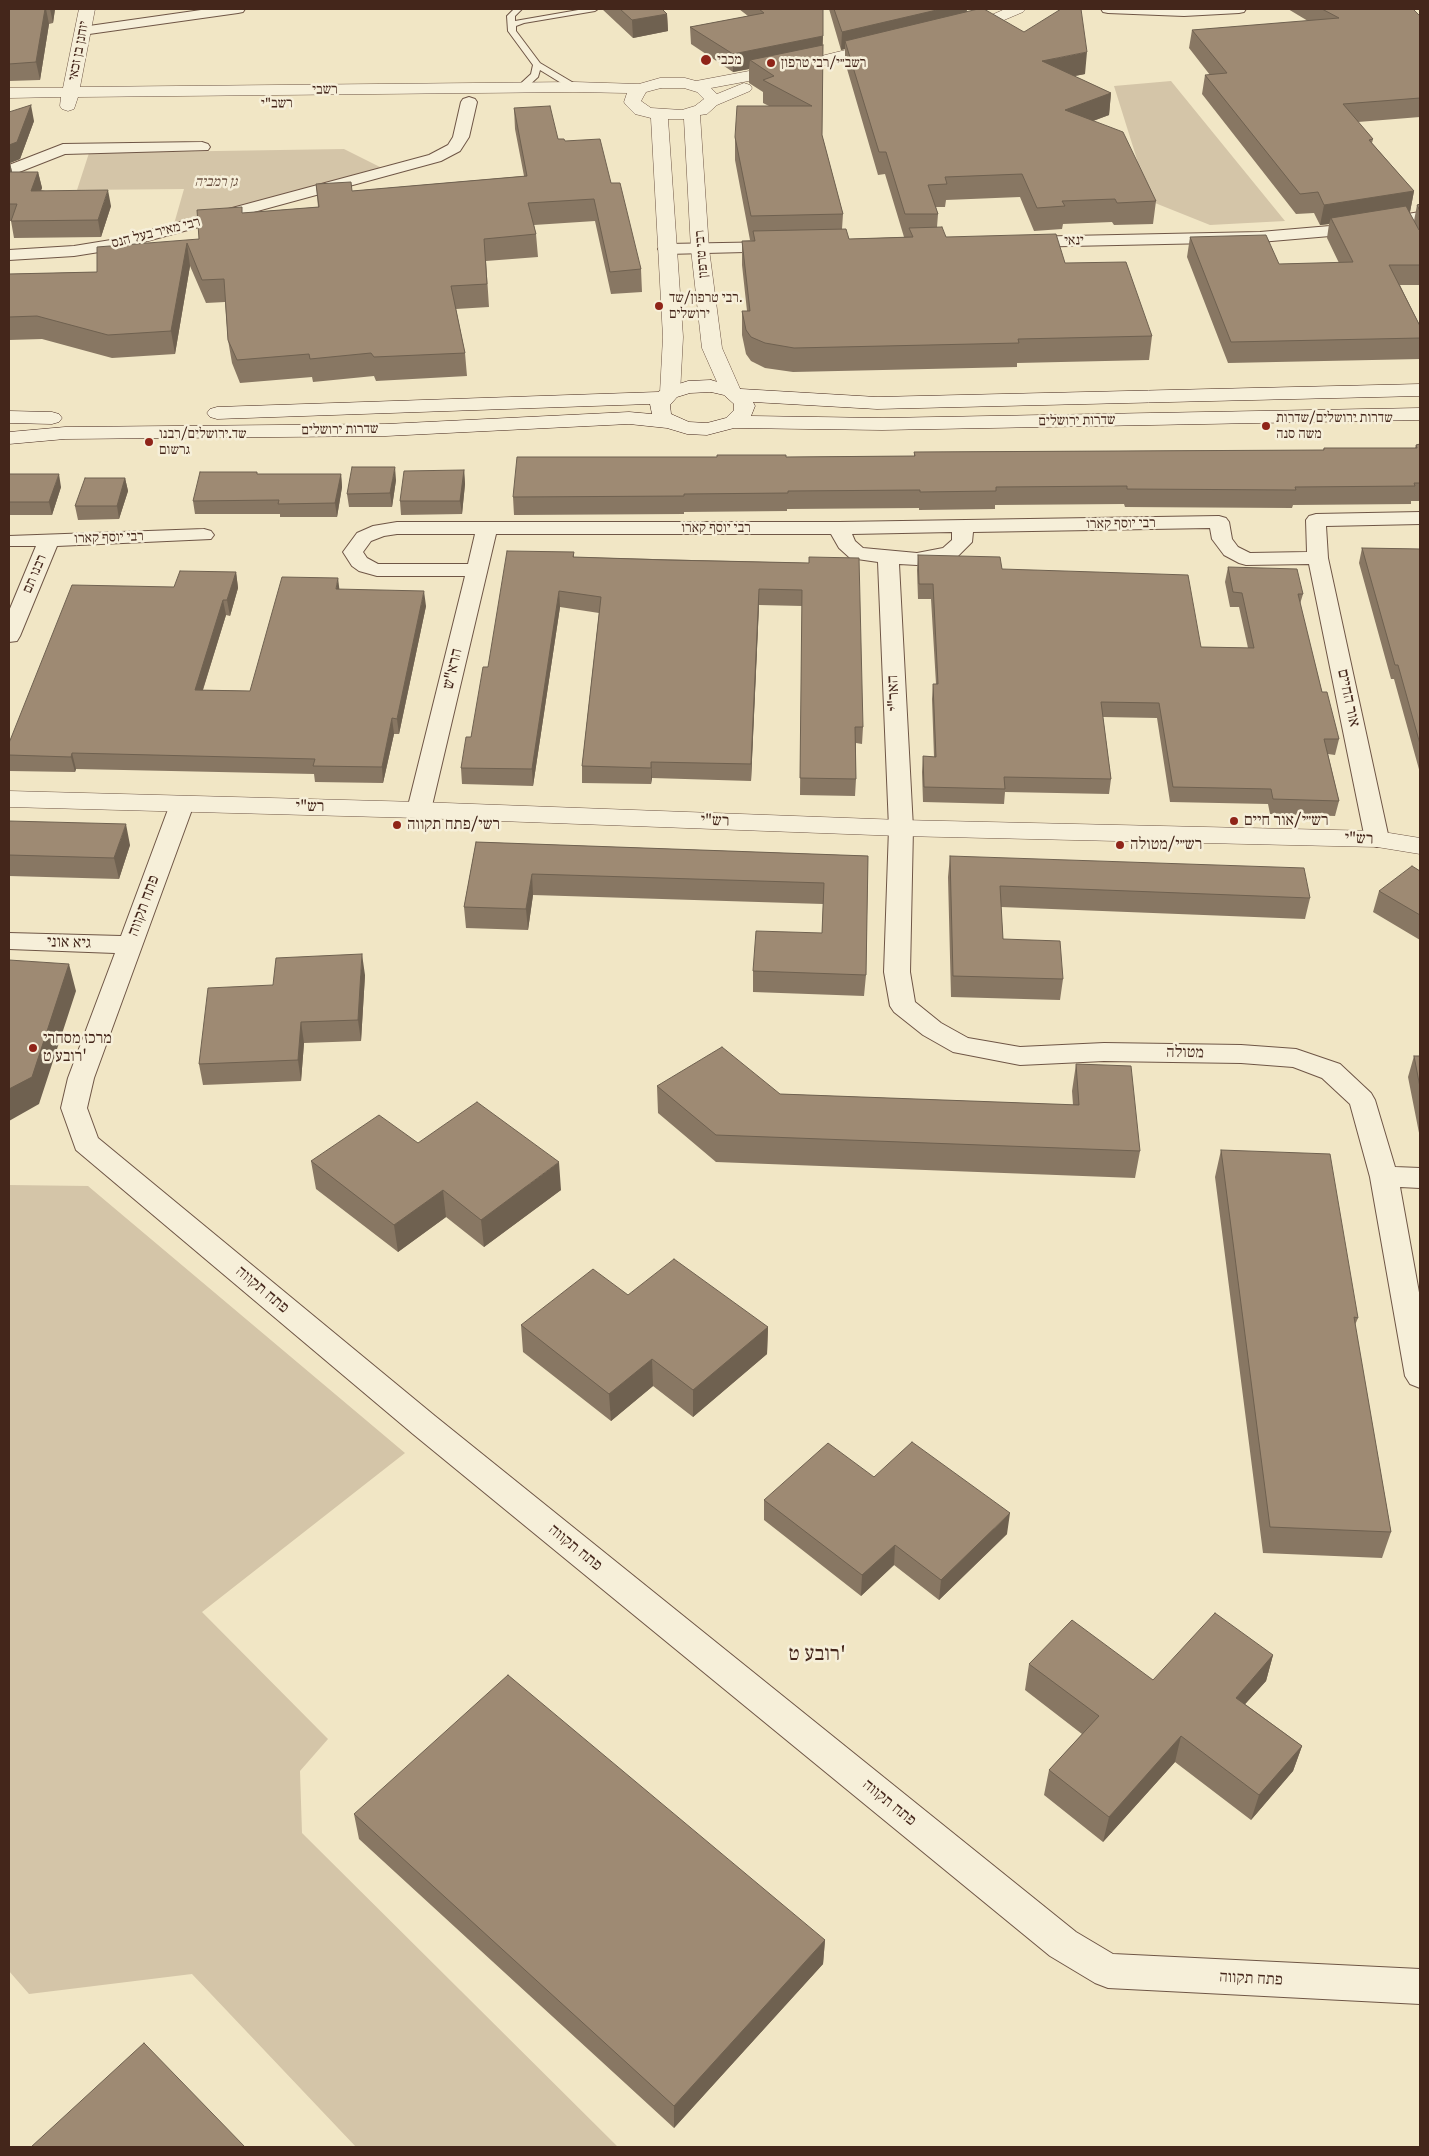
<!DOCTYPE html>
<meta charset="utf-8">
<style>
body{margin:0}
#map{position:relative;width:1429px;height:2156px;overflow:hidden;background:#f1e6c5;font-family:"Gentium Book Plus",serif}
canvas{display:block}
.frame{position:absolute;inset:0;border:10px solid #44261b;pointer-events:none}
</style>
<div id="map">
<canvas width="1429" height="2156"></canvas>
<div class="frame"></div>
</div>
<script>
const g = document.querySelector('canvas').getContext('2d');
g.lineJoin = 'round';
function paint(path, color) { g.fillStyle = color; g.fill(path, 'evenodd'); }
const toPath = rows => new Path2D(rows.map(r => 'M' + r).join(''));
function strokePath(path, color, width, dash) { g.strokeStyle = color; g.lineWidth = width; g.lineCap = dash ? 'butt' : 'round'; g.setLineDash(dash || []); g.stroke(path); }
function label(font, color, halo, rows, align = 'center') {
  g.font = font + ' "Gentium Book Plus","Frank Ruhl Libre",serif'; g.lineWidth = 5; g.setLineDash([]); g.textBaseline = 'middle'; g.strokeStyle = halo; g.fillStyle = color; for (const [text, x, y, turn = 0] of rows) {
    g.save(); g.translate(x, y); g.rotate((+turn || 0) * Math.PI / 180); g.textAlign = isNaN(turn) ? turn : align; if (halo) g.strokeText(text, 0, 0); g.fillText(text, 0, 0); g.restore();
  }
}
paint(toPath([
 [1171,81,1285,221,1210,225,1150,201,1114,86],
 [344,149,384,169,174,224,184,189,77,190,89,153],
 [9,1185,88,1186,405,1453,202,1612,328,1739,300,1771,302,1833,618,2147,356,2147,192,1974,29,1994,9,1971]
]), '#d4c5a8');
const service = toPath([
 [514,9,522,9,515,16,515,21,584,9,598,9,595,11,524,23,516,26,516,31,540,63,577,85,577,89,571,89,540,70,538,77,524,90,518,90,518,86,531,74,533,65,508,31,507,16,514,9]
]);
const minor = toPath([
 [208,9,245,9,243,12,238,13,82,35,77,34,75,31,77,28,82,27,208,9],
 [1101,9,1246,9,1244,12,1239,13,1184,16,1108,13,1103,12,1101,9],
 [469,97,475,99,477,102,469,137,460,151,441,161,118,249,74,256,9,260,9,250,74,246,117,239,429,155,448,145,453,137,461,102,463,99,469,97],
 [202,142,208,144,210,147,208,150,65,154,9,176,9,165,63,144,202,142],
 [1420,212,1420,222,1330,236,1260,242,1022,247,1016,246,1013,242,1016,238,1022,237,1260,232,1330,226,1420,212],
 [778,242,784,243,787,247,784,251,667,254,661,253,658,249,661,245,667,244,778,242],
 [1420,512,1420,524,1326,526,1328,558,1389,839,1385,844,1377,847,1369,844,1365,839,1309,564,1246,565,1239,563,1224,555,1212,539,1210,528,973,532,972,542,957,557,917,565,899,564,913,828,910,972,915,1002,941,1023,968,1038,1020,1047,1104,1043,1241,1045,1296,1049,1340,1064,1371,1093,1375,1100,1395,1167,1420,1168,1420,1188,1400,1187,1420,1298,1420,1388,1410,1384,1405,1376,1370,1177,1350,1104,1322,1078,1293,1067,1241,1063,1104,1061,1020,1065,953,1052,923,1035,894,1012,890,1006,884,972,889,828,878,562,850,558,839,548,831,534,496,534,431,810,427,815,419,817,411,815,407,810,465,576,377,576,359,571,352,566,343,552,357,533,373,526,397,522,839,522,1219,516,1226,518,1229,522,1232,539,1238,547,1250,553,1307,552,1306,520,1309,516,1316,514,1420,512],
 [952,532,952,540,943,548,917,553,863,548,855,541,852,534,952,532],
 [397,534,475,534,468,564,378,564,367,558,363,552,371,541,384,536,397,534],
 [204,529,211,531,214,535,211,539,57,546,20,636,17,641,9,642,9,611,36,546,9,546,9,536,204,529],
 [182,797,190,799,194,804,94,1078,87,1108,98,1138,435,1416,1076,1932,1113,1954,1420,1969,1420,2004,1108,1988,1095,1983,1050,1956,413,1434,76,1150,61,1108,68,1078,115,953,9,949,9,933,121,936,170,804,174,799,182,797]
]);
const tertiary = toPath([
 [79,9,95,9,80,87,574,82,639,84,660,78,685,78,696,81,797,62,882,41,888,43,890,46,888,49,797,72,711,88,717,94,744,83,750,85,752,88,750,91,717,105,707,114,700,115,709,249,722,348,741,391,738,395,731,397,724,395,721,391,702,348,691,249,684,119,668,119,683,337,680,393,677,397,670,399,663,397,660,393,663,337,651,118,635,114,626,105,624,102,627,93,574,92,78,97,74,109,68,111,62,109,60,106,61,97,9,98,9,88,63,88,79,9],
 [661,88,684,88,697,92,704,99,695,106,682,110,651,108,641,101,646,92,661,88],
 [1005,9,1026,9,1023,12,997,23,962,32,956,30,954,27,956,24,987,17,1005,9],
 [9,791,419,802,901,820,1377,831,1420,838,1420,854,1377,847,901,836,419,818,9,807,9,791]
]);
const secondary = toPath([
 [711,380,741,389,877,397,1420,384,1420,396,877,409,753,402,755,406,751,416,882,418,1420,408,1420,420,882,430,734,428,707,435,687,434,667,428,629,424,386,436,65,439,9,444,9,432,65,427,386,424,629,412,652,414,650,404,217,419,210,417,207,413,210,409,217,407,658,392,663,389,688,381,711,380],
 [711,392,724,395,734,404,734,410,726,418,707,423,689,422,671,414,670,405,677,397,690,393,711,392],
 [9,411,52,412,59,414,62,418,59,422,52,424,9,423,9,411]
]);
strokePath(service, '#6f5646', 2);
strokePath(minor, '#6f5646', 2);
strokePath(tertiary, '#6f5646', 1);
strokePath(secondary, '#44261b', 1);
paint(service, '#f6efd9');
paint(minor, '#f6efd9');
paint(tertiary, '#f6efd9');
paint(secondary, '#f6efd9');
paint(toPath([
 [9,9,55,9,53,23,49,24,40,80,9,81],
 [602,9,662,9,667,14,668,31,633,38],
 [739,9,823,9,822,135,843,214,842,229,849,239,904,237,885,174,878,175,845,62,845,49,841,50,829,9,967,9,966,11,1085,74,1074,76,1111,93,1109,115,1093,121,1156,201,1153,224,1114,225,1112,222,1063,224,1062,229,1034,231,1020,197,946,200,945,207,936,207,938,214,937,227,946,237,1065,263,1152,336,1149,360,1017,363,1017,367,793,372,765,368,751,361,746,354,742,335,742,311,747,311,742,265,742,241,753,240,750,240,735,160,735,137,769,106,763,103,763,92,749,83,749,69,733,72,691,44,690,27,748,16],
 [1288,9,1415,9,1414,10,1420,16,1420,117,1358,122,1373,139,1372,143,1414,191,1410,212,1409,212,1414,221,1417,205,1420,204,1420,285,1400,285,1420,326,1420,359,1228,363,1187,257,1190,237,1279,264,1339,263,1327,238,1329,224,1320,225,1314,213,1296,214,1202,94,1205,75,1210,75,1189,48,1192,30,1308,21],
 [514,108,558,139,565,141,611,183,641,269,642,292,611,294,595,221,534,225,536,234,538,257,486,261,489,307,456,309,465,353,467,376,376,381,374,376,313,382,312,377,240,383,232,363,228,340,225,302,206,303,190,266,175,354,112,358,42,339,9,340,9,274,97,272,199,239,242,213,318,207,316,184,352,191,524,176,515,129],
 [9,112,34,121,20,159,10,163,12,172,38,172,42,188,41,190,111,206,101,237,14,238,11,221,9,221],
 [1420,444,1420,501,1411,501,1411,504,1293,505,1292,508,1125,507,1124,504,995,505,995,509,919,510,919,508,787,509,787,511,684,512,684,514,514,515,513,497,786,457,914,456,914,452,1323,450,1324,448,1415,448,1416,445],
 [464,470,465,484,462,514,401,515,400,501],
 [9,474,61,487,52,515,9,515],
 [257,474,341,474,342,487,337,517,280,517,280,514,195,514,193,501],
 [125,478,128,491,119,519,78,520,75,506],
 [396,480,392,507,349,507,347,494],
 [1362,548,1420,549,1420,773,1394,679,1391,679,1359,563],
 [574,552,574,557,809,563,863,727,862,744,856,743,856,779,855,796,800,795,802,606,759,605,751,781,652,778,651,784,582,783,582,766,599,613,560,607,533,786,462,784,461,768,471,737,488,667],
 [918,555,1002,569,1201,647,1248,648,1239,607,1230,607,1225,582,1228,567,1303,594,1300,604,1322,692,1339,739,1335,755,1328,754,1339,801,1335,816,1270,814,1268,804,1170,802,1157,718,1103,717,1111,779,1109,794,1005,792,1004,804,923,802,922,772,923,756,934,757,932,699,933,684,936,684,931,599,918,599,917,570],
 [236,572,238,588,230,616,226,615,203,690,250,691,340,589,426,606,399,734,394,734,383,783,315,782,314,774,76,769,75,772,9,771,9,743,174,587],
 [9,821,130,845,119,879,9,876],
 [476,842,868,856,866,975,864,996,753,992,753,971,822,933,823,904,533,895,528,930,466,928,464,907],
 [950,856,1310,898,1305,919,1001,907,1003,939,1063,979,1060,1000,951,997,948,877],
 [1420,871,1420,940,1373,912,1379,891],
 [365,975,361,1041,304,1043,301,1081,203,1085,199,1064,273,985],
 [1414,1056,1420,1056,1420,1138,1408,1077],
 [1076,1064,1140,1151,1135,1178,716,1162,658,1113,657,1086,780,1094,1073,1105,1072,1091],
 [1221,1150,1358,1318,1355,1325,1391,1532,1382,1558,1263,1553,1215,1177],
 [311,1161,561,1190,484,1247,446,1217,398,1252,316,1189],
 [628,1295,768,1327,767,1354,693,1417,653,1386,611,1421,523,1352,521,1325],
 [874,1477,1007,1534,939,1600,894,1565,861,1596,764,1520,764,1500],
 [1273,1655,1266,1681,1245,1704,1302,1746,1293,1771,1251,1820,1175,1762,1103,1842,1044,1795,1049,1770,1082,1734,1025,1690,1029,1664,1153,1680],
 [354,1814,825,1940,823,1964,674,2128,359,1839]
]), '#887763');
paint(toPath([
 [45,9,46,9,49,24,40,80,36,62],
 [50,9,55,9,53,23],
 [941,9,967,9,966,20,845,41,845,49,841,50,842,32],
 [667,14,668,31,633,38,632,20],
 [823,36,822,54,750,60,749,69,733,72,733,54],
 [1087,52,1085,74,1040,83,1042,61],
 [1111,93,1109,115,1063,132,1065,110],
 [31,105,34,121,20,159,10,163,13,176,9,188,9,145],
 [38,172,42,188,34,207,31,191],
 [108,190,111,206,101,237,98,220],
 [1414,191,1410,212,1333,223,1331,218,1329,224,1320,225,1324,205],
 [187,243,190,266,175,354,171,331],
 [395,467,396,480,392,507,390,493],
 [464,470,465,484,462,514,460,501],
 [59,474,61,487,52,515,49,502],
 [341,474,342,487,337,517,335,503],
 [125,478,128,491,119,519,117,506],
 [236,572,238,588,230,616,227,600],
 [338,578,340,594,336,589],
 [759,589,759,605,751,781,751,764],
 [424,591,426,606,399,734,397,719],
 [559,591,560,607,533,786,532,769],
 [223,600,226,615,198,705,195,690],
 [392,718,394,734,383,783,382,767],
 [72,753,76,769,75,772,71,757],
 [651,762,652,778,651,784],
 [126,824,130,845,119,879,114,858],
 [532,874,533,895,528,930,526,909],
 [362,954,365,975,361,1041,358,1020],
 [69,964,76,991,39,1104,9,1121,9,1089],
 [301,1022,304,1043,301,1081,298,1060],
 [559,1162,561,1190,484,1247,481,1220],
 [443,1190,446,1217,398,1252,394,1225],
 [768,1327,767,1354,693,1417,693,1390],
 [652,1359,653,1386,611,1421,609,1394],
 [1010,1513,1007,1534,939,1600,941,1580],
 [895,1545,894,1565,861,1596,862,1575],
 [1273,1655,1266,1681,1228,1723,1236,1698],
 [1181,1736,1175,1762,1103,1842,1109,1817],
 [1302,1746,1293,1771,1251,1820,1259,1795],
 [825,1940,823,1964,674,2128,674,2106]
]), '#6f6150');
const building = toPath([
 [9,9,45,9,36,62,9,64,9,9],
 [620,9,662,9,667,14,632,20,620,9],
 [759,9,823,9,823,36,733,54,690,27,764,13,759,9],
 [834,9,941,9,842,32,834,9],
 [978,9,984,9,1024,32,1061,9,1081,9,1087,52,1042,61,1111,93,1065,110,1123,132,1156,201,1117,203,1115,199,1062,201,1065,206,1037,208,1022,174,945,177,947,184,928,185,938,214,905,214,886,152,879,152,845,41,978,9],
 [1322,9,1413,9,1420,16,1420,98,1343,104,1373,139,1369,140,1414,191,1324,205,1318,192,1300,194,1205,75,1227,73,1192,30,1339,18,1322,9],
 [823,45,822,135,843,214,751,216,735,137,737,106,812,106,763,80,774,76,750,60,823,45],
 [31,105,17,142,9,145,9,112,31,105],
 [550,106,558,139,564,139,565,141,600,139,611,183,620,183,641,269,610,272,594,199,528,203,536,234,484,239,487,284,451,286,465,353,374,357,371,353,310,359,309,354,237,360,228,340,224,279,202,280,187,243,171,331,108,335,37,316,9,317,9,274,97,272,97,247,199,239,197,210,242,207,242,213,319,207,316,184,351,182,352,191,527,176,514,108,550,106],
 [9,172,38,172,31,191,108,190,98,220,11,221,17,204,9,204,9,172],
 [1420,204,1420,211,1417,205,1420,204],
 [1406,206,1419,230,1420,231,1420,265,1389,265,1420,326,1420,338,1231,342,1190,237,1266,235,1279,264,1353,262,1331,218,1406,206],
 [942,227,946,237,1056,234,1065,263,1126,262,1152,336,1018,339,1019,343,794,348,765,343,751,337,746,330,742,311,750,311,742,241,755,241,753,231,846,229,849,239,913,237,909,228,942,227],
 [1420,444,1420,483,1414,483,1415,486,1295,487,1296,490,1127,489,1127,486,996,487,996,491,920,492,920,490,788,491,788,493,684,494,684,496,513,497,517,457,717,457,717,455,786,455,786,457,915,456,914,452,1324,450,1324,448,1417,448,1416,445,1420,444],
 [352,467,395,467,390,493,347,494,352,467],
 [464,470,460,501,400,501,404,471,464,470],
 [200,472,257,472,257,474,341,474,335,503,278,504,279,500,193,501,200,472],
 [9,474,59,474,49,502,9,502,9,474],
 [85,478,125,478,117,506,75,506,85,478],
 [1362,548,1420,549,1420,744,1398,665,1395,665,1362,548],
 [507,551,574,552,573,557,668,560,809,563,809,557,859,558,863,727,855,727,856,779,800,778,802,590,759,589,751,764,651,762,651,768,582,766,601,597,559,591,532,769,461,768,466,737,471,737,483,667,488,667,507,551],
 [918,555,1000,557,1002,569,1188,575,1201,647,1254,648,1242,593,1233,592,1228,567,1297,569,1303,594,1298,594,1322,692,1327,692,1339,739,1324,739,1339,801,1273,799,1271,789,1173,787,1159,703,1101,702,1111,779,1004,777,1005,789,924,787,923,756,936,757,933,684,938,684,933,584,919,584,918,555],
 [180,571,236,572,227,600,223,600,195,690,250,691,282,577,338,578,336,589,424,591,397,719,392,718,382,767,313,766,315,759,72,753,71,757,9,755,9,743,72,585,174,587,180,571],
 [9,821,126,824,114,858,9,855,9,821],
 [476,842,868,856,866,975,753,971,756,931,822,933,824,883,532,874,526,909,464,907,476,842],
 [950,856,1304,868,1310,898,1000,886,1003,939,1060,941,1063,979,953,976,950,856],
 [1412,866,1420,871,1420,915,1379,891,1412,866],
 [362,954,358,1020,301,1022,298,1060,199,1064,208,988,273,985,276,958,362,954],
 [9,960,69,964,32,1077,9,1089,9,960],
 [722,1047,780,1094,1079,1105,1076,1064,1131,1066,1140,1151,716,1135,657,1086,722,1047],
 [1414,1056,1420,1056,1420,1087,1414,1056],
 [477,1102,559,1162,481,1220,443,1190,394,1225,311,1161,379,1115,418,1143,477,1102],
 [1221,1150,1330,1154,1358,1318,1354,1317,1391,1532,1270,1527,1221,1150],
 [674,1259,768,1327,693,1390,652,1359,609,1394,521,1325,593,1269,628,1295,674,1259],
 [912,1442,1010,1513,941,1580,895,1545,862,1575,764,1500,828,1443,874,1477,912,1442],
 [1215,1613,1273,1655,1236,1698,1302,1746,1259,1795,1181,1736,1109,1817,1049,1770,1099,1716,1029,1664,1072,1620,1153,1680,1215,1613],
 [508,1675,825,1940,674,2106,354,1814,508,1675],
 [144,2043,245,2147,31,2147,144,2043]
]);
paint(building, '#9e8a73');
strokePath(building, '#6f6150', 1);
for (const [x, y, r, color] of [
 [706,60,6,"#8f2418"],
 [771,63,5,"#8f2418"],
 [659,306,5,"#8f2418"],
 [1266,426,5,"#8f2418"],
 [149,442,5,"#8f2418"],
 [1234,821,5,"#8f2418"],
 [397,825,5,"#8f2418"],
 [1120,845,5,"#8f2418"],
 [33,1048,5,"#8f2418"]
]) { const dot = new Path2D(); dot.arc(x, y, r, 0, 2 * Math.PI); g.fillStyle = color; g.fill(dot); strokePath(dot, '#f6efd9', 2); }
label('14px', '#44261b', '#f6efd9', [
 ["יוחנן בן זכאי",79,51,-79],
 ["רשבי",325,90,-1],
 ["רשב\"י",277,104,-1],
 ["רבי מאיר בעל הנס",156,233,-14],
 ["ינאי",1074,241,-1],
 ["רבי טרפון",702,254,-95],
 ["שדרות ירושלים",1077,421,-1],
 ["שדרות ירושלים",340,430,-1],
 ["רבי יוסף קארו",1121,524,-1],
 ["רבי יוסף קארו",716,528],
 ["רבי יוסף קארו",109,538,-2],
 ["רבנו תם",35,574,-67]
]);
label('14px', '#44261b', '#f6efd9', [
 ["מכבי",717,60],
 ["רשב״י/רבי טרפון",781,63],
 ["רבי טרפון/שד.",669,298],
 ["ירושלים",669,314],
 ["שדרות ירושלים/שדרות",1276,418],
 ["משה סנה",1276,434],
 ["שד.ירושלים/רבנו",159,434],
 ["גרשום",159,450]
], 'left');
label('italic 14px', '#684e3e', '#f6efd9', [
 ["גן רמביה",216,182]
]);
label('16px', '#44261b', '#f6efd9', [
 ["הרא\"ש",453,669,-77],
 ["האר\"י",894,693,-93],
 ["אור החיים",1348,698,78],
 ["רש\"י",310,807,1],
 ["רש\"י",715,821,2],
 ["רש\"י",1359,839,2],
 ["פתח תקווה",144,906,-70],
 ["גיא אוני",69,943,2],
 ["מטולה",1185,1053,1],
 ["פתח תקווה",262,1290,40],
 ["פתח תקווה",575,1548,39],
 ["פתח תקווה",889,1803,39],
 ["פתח תקווה",1251,1979,3]
]);
label('16px', '#44261b', '#f6efd9', [
 ["רש״י/אור חיים",1244,821],
 ["רשי/פתח תקווה",407,825],
 ["רש״י/מטולה",1130,845],
 ["מרכז מסחרי",43,1039],
 ["רובע ט'",43,1057]
], 'left');
label('21px', '#44261b', '#f6efd9', [
 ["רובע ט'",817,1655]
]);
</script>
